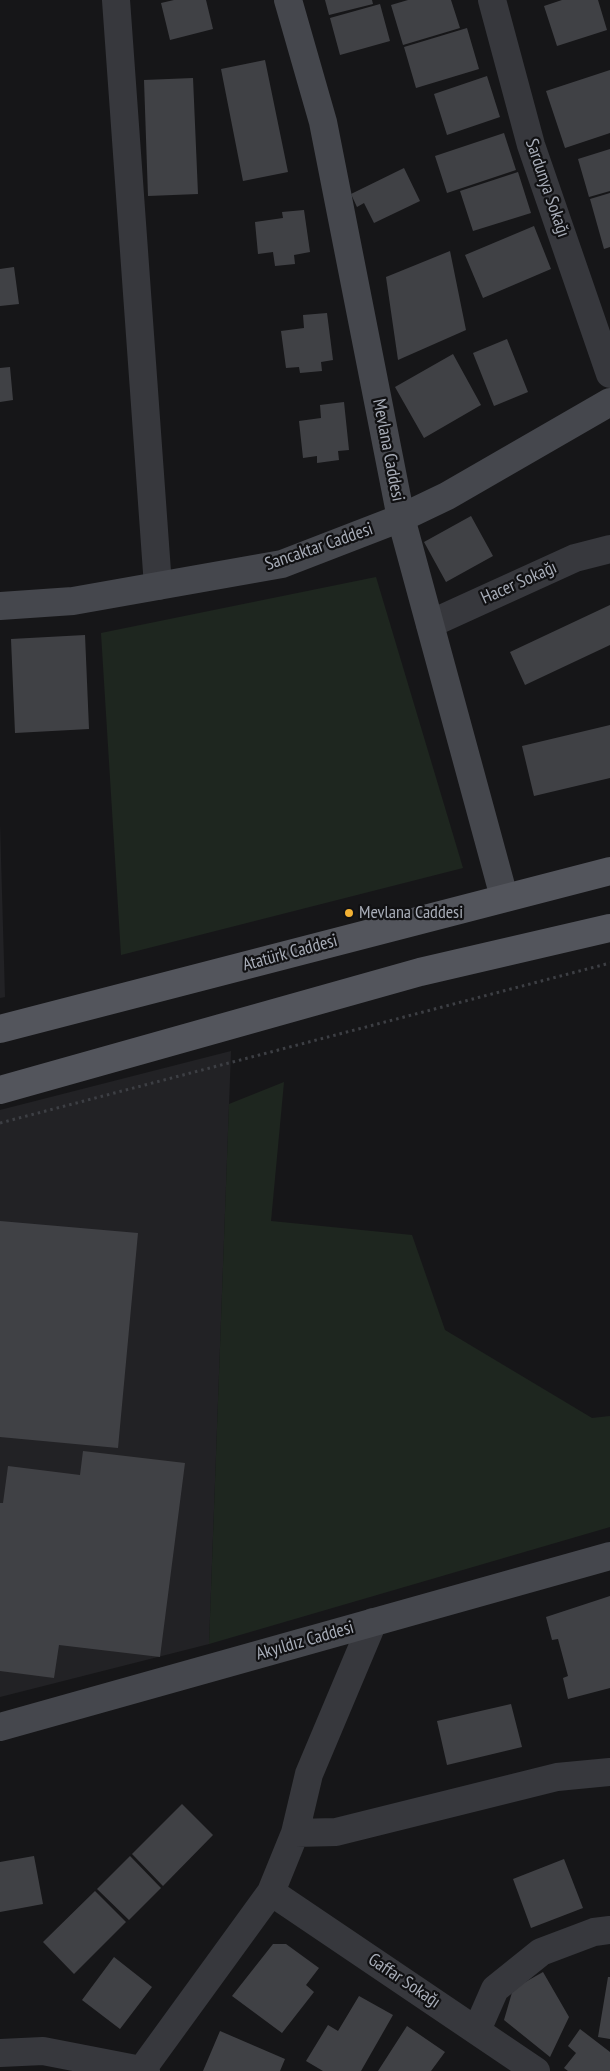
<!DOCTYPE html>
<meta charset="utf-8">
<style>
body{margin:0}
canvas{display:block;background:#161618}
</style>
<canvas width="610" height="2071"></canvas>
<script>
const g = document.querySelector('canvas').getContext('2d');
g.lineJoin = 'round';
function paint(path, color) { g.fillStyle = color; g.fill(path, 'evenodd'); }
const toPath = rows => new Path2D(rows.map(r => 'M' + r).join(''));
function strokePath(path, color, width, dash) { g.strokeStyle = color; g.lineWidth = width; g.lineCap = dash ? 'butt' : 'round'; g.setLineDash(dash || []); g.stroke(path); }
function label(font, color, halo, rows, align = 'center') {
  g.font = font + ' "PT Sans Narrow",sans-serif'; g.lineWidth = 4.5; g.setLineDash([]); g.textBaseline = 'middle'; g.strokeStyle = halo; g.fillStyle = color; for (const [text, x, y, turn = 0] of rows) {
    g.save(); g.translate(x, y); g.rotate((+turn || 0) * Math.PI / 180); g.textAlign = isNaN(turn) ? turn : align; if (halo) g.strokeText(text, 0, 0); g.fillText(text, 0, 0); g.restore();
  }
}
paint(toPath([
 [0,824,5,997,0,998],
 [231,1051,209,1644,0,1697,0,1110]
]), '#222225');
paint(toPath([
 [376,577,463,868,121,955,101,633],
 [284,1082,271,1221,412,1235,445,1330,592,1418,610,1416,610,1527,209,1644,229,1104]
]), '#1e261f');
paint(toPath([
 [174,0,206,0,213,29,170,40,161,3],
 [325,0,372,0,373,4,329,15],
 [408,0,451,0,460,28,403,45,391,5],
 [562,0,598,0,607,30,557,46,544,6],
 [380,4,390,41,340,55,330,18],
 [467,28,479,69,416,88,404,47],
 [265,60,288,172,243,181,221,69],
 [610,70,610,133,565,148,546,91],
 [487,76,500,117,447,135,434,94],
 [193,78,198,194,148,196,144,80],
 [504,133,516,170,447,193,435,156],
 [610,149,610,191,589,197,578,159],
 [404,168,420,201,374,223,364,203,357,207,351,194],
 [518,172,531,213,473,231,460,191],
 [610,193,610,247,604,249,590,199],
 [304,210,310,252,294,255,295,264,275,266,273,252,258,254,255,222,283,218,282,212],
 [534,226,551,269,483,298,465,255],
 [450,251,466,330,398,360,386,277],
 [14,267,19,304,0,306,0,269],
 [327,313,333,360,321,362,322,371,300,373,299,367,286,368,281,331,304,328,303,315],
 [507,339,528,392,494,406,473,353],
 [453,354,481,405,424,438,395,387],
 [10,367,13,400,0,402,0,368],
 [344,402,349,450,338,451,339,460,317,463,317,456,303,458,299,421,321,418,320,405],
 [471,516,493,556,446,582,424,542],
 [610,605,610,645,525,685,510,652],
 [85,635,89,729,15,733,11,639],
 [610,725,610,778,534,796,522,746],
 [0,1221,138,1233,118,1448,0,1437],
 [83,1451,185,1463,160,1657,59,1645,54,1678,0,1671,0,1503,3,1503,8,1466,80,1475],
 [610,1596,610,1688,568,1699,563,1678,568,1676,558,1639,552,1640,546,1617],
 [511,1704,522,1747,447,1765,437,1721],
 [182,1804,213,1835,163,1886,132,1854],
 [34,1856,43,1904,0,1912,0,1862],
 [130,1856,161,1888,129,1920,97,1889],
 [564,1859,583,1908,531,1928,513,1879],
 [95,1891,126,1922,74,1974,43,1942],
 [273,1944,286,1944,319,1968,306,1985,314,1992,282,2033,232,1996],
 [114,1957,152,1987,120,2029,82,2000],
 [543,1972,569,2017,550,2057,504,2020,513,1989],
 [608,1977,610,1977,610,2039,598,2037],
 [359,1996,393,2015,361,2071,323,2071,306,2061,328,2025,338,2031],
 [407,2026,445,2052,431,2071,378,2071],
 [580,2029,610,2052,610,2071,568,2071,564,2068,576,2053,568,2046],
 [220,2031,285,2059,280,2071,203,2071]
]), '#404145');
strokePath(toPath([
 [0,1123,610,963]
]), '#3d3f44', 3, [2.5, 4]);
strokePath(toPath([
 [116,0,158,586],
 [492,0,531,145,610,374],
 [430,624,575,558,610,549],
 [295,1833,336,1832,557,1777,610,1772],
 [271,1892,536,2071],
 [477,2030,495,1989,541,1952,594,1932,610,1930],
 [0,2053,43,2051,146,2071],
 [141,2071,271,1892,295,1833,309,1774,373,1622]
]), '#37383d', 28);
strokePath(toPath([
 [288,0,323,122,401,518,504,897],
 [0,606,73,601,282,564,401,518,447,496,610,402],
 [0,1727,610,1556]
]), '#45474d', 28);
strokePath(toPath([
 [0,1029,610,871],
 [0,1090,420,972,610,928]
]), '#53555c', 28);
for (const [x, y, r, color] of [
 [349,913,5,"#f2b134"]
]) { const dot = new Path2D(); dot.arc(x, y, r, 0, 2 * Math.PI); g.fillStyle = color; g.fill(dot); strokePath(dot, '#111113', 2); }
label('18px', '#a8adb8', '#111113', [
 ["Sardunya Sokağı",547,188,71],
 ["Mevlana Caddesi",388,450,79],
 ["Sancaktar Caddesi",319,547,-19],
 ["Hacer Sokağı",519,583,-24],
 ["Atatürk Caddesi",290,953,-15],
 ["Akyıldız Caddesi",305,1641,-16],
 ["Gaffar Sokağı",404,1981,34]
]);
label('18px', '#a8adb8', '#111113', [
 ["Mevlana Caddesi",359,913]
], 'left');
</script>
